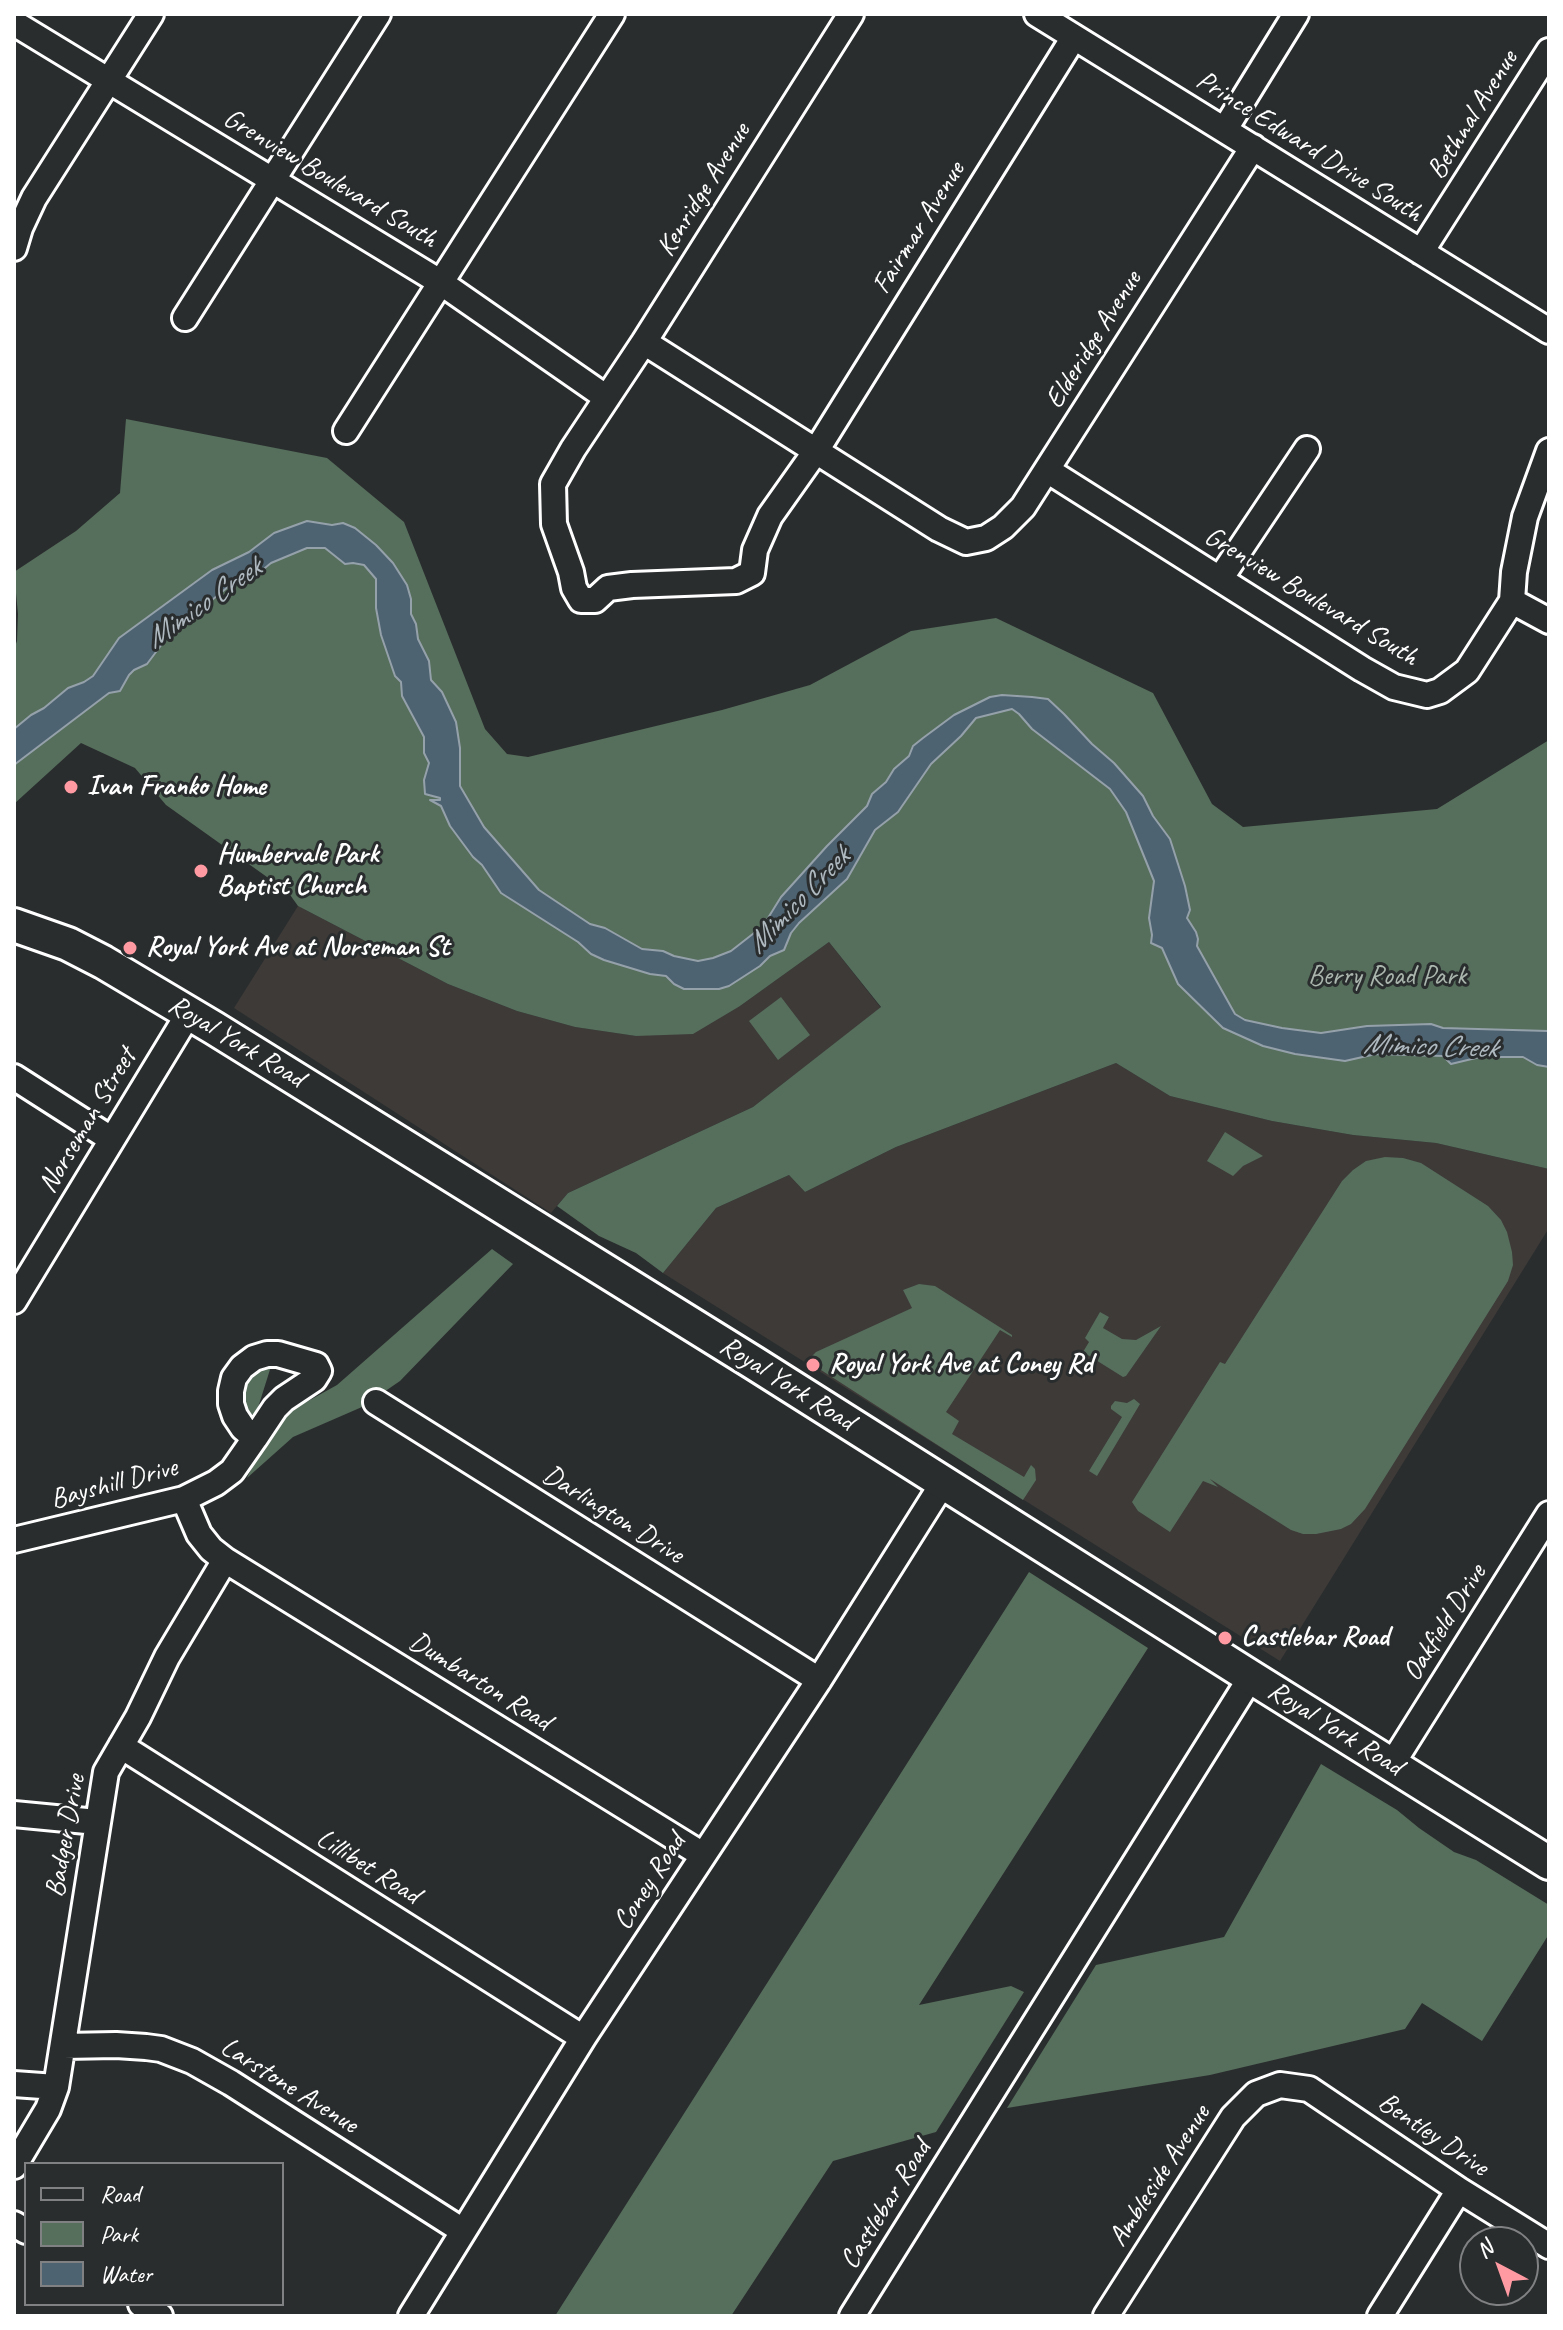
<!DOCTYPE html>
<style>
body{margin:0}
#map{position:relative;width:1563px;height:2330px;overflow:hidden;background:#2a2d2e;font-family:Caveat,sans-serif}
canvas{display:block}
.frame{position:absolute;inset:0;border:16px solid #fff;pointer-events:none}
.legend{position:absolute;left:24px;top:2162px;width:260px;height:144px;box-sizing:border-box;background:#2a2d2e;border:2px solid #7f8182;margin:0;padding:10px 14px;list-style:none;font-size:24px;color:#fff}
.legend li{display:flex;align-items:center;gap:16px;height:40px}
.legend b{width:40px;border:2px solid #7f8182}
.north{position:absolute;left:1459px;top:2226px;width:80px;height:80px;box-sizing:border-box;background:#2a2d2e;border:2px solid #7f8182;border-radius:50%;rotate:319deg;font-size:22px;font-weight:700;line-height:32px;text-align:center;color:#fff}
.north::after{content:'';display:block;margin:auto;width:28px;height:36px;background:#ff9aa2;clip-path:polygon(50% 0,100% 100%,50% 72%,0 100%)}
</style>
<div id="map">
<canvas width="1563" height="2330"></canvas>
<div class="frame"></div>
<ul class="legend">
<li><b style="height:10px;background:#2a2d2e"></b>Road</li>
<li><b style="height:22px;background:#566e5c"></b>Park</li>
<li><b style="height:22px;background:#4e6372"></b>Water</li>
</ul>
<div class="north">N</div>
</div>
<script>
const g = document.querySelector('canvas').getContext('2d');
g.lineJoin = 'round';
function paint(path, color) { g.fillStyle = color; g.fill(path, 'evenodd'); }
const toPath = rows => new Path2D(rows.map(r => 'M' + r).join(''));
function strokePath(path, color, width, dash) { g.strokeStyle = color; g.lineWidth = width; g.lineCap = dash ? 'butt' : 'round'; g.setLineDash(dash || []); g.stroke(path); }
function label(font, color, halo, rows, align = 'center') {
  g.font = font + ' Caveat,sans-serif'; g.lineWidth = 6; g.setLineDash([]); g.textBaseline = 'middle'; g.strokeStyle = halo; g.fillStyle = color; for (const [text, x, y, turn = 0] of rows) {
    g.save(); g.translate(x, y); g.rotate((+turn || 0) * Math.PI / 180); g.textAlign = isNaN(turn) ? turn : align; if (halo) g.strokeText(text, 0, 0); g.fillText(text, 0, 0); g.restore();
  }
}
paint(toPath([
 [298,906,448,984,517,1011,575,1027,636,1036,740,1006,829,942,881,1008,753,1107,568,1193,551,1213,234,1008],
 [1116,1063,1170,1096,1272,1121,1353,1135,1436,1143,1549,1169,1549,1228,1280,1661,663,1273,716,1208,789,1175,805,1192,896,1147]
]), '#3d3a38');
paint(toPath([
 [126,419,327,458,404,522,485,729,507,754,528,757,722,710,810,685,911,631,996,618,1153,693,1212,804,1243,827,1437,809,1549,740,1549,1169,1436,1143,1353,1135,1272,1121,1170,1096,1116,1063,896,1147,805,1192,789,1175,716,1208,663,1273,636,1253,599,1236,557,1206,568,1193,753,1107,881,1007,829,942,740,1006,693,1034,636,1036,575,1027,517,1011,448,984,298,906,288,892,166,805,135,768,81,743,14,804,14,649,17,641,18,614,14,572,76,531,120,493],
 [781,997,810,1035,778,1060,749,1021],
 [1225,1132,1263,1156,1243,1166,1233,1176,1207,1161],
 [1385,1157,1403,1158,1421,1163,1488,1206,1501,1220,1507,1232,1512,1252,1513,1265,1508,1281,1365,1509,1351,1524,1341,1529,1316,1534,1303,1534,1291,1530,1210,1479,1218,1487,1203,1481,1170,1532,1138,1511,1132,1502,1220,1362,1225,1364,1342,1181,1353,1170,1366,1161],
 [492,1249,513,1264,400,1381,362,1407,293,1437,247,1478,267,1435,283,1415,337,1385],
 [919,1284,935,1286,1012,1335,1012,1337,1000,1330,946,1412,959,1421,952,1434,1024,1477,1031,1465,1035,1469,1036,1480,1023,1500,807,1361,816,1352,912,1308,903,1290],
 [1100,1312,1109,1317,1103,1328,1122,1339,1136,1340,1161,1326,1126,1376,1123,1377,1083,1352,1089,1342,1085,1338],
 [273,1360,256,1414,245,1415,240,1403,243,1380,250,1370],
 [1134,1399,1140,1404,1097,1476,1089,1471,1122,1417,1111,1409,1111,1406,1115,1401,1127,1403],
 [1029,1572,1148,1648,919,2005,1011,1986,1024,1992,936,2132,833,2161,731,2316,555,2316],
 [1321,1764,1397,1810,1419,1828,1454,1852,1476,1860,1549,1905,1549,1934,1482,2041,1422,2003,1405,2029,1210,2075,1007,2108,1096,1965,1224,1937]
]), '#566e5c');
const water = toPath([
 [307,521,332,525,343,523,355,528,376,545,393,563,407,585,411,599,411,614,416,624,418,639,429,661,431,680,442,692,456,722,460,748,460,786,484,827,539,890,590,924,605,928,642,949,663,951,674,956,698,961,713,958,731,951,763,926,781,897,827,846,867,806,872,794,886,782,894,769,909,756,913,746,923,738,954,715,990,697,1002,695,1032,697,1048,699,1064,714,1092,744,1114,763,1143,796,1153,816,1170,839,1185,886,1190,910,1187,918,1196,932,1198,939,1197,946,1235,1014,1245,1020,1282,1028,1321,1033,1367,1026,1431,1024,1443,1028,1548,1031,1549,1067,1537,1065,1523,1057,1480,1057,1451,1064,1443,1056,1376,1054,1345,1061,1295,1054,1263,1046,1223,1028,1178,984,1162,948,1151,943,1152,935,1149,918,1154,881,1126,812,1110,789,1032,729,1019,714,1012,709,976,718,961,736,931,764,898,812,875,830,847,879,799,923,791,933,784,950,770,956,760,966,729,986,719,989,684,989,674,984,666,976,650,974,604,960,591,954,578,942,501,893,482,865,473,857,450,826,441,806,430,800,440,800,440,798,425,794,424,780,429,763,424,753,424,737,402,696,401,682,395,676,381,635,376,608,376,579,364,565,353,563,345,564,325,548,307,548,271,563,260,572,234,582,212,600,205,611,196,619,181,627,165,640,147,664,134,670,129,675,120,691,109,693,14,765,14,729,31,715,44,708,68,688,84,682,93,676,119,638,212,570,249,552,274,533,307,521]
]);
paint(water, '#4e6372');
strokePath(water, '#95a1aa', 2);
const minor = toPath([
 [851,14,644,342,573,449,553,484,554,524,571,572,574,588,581,600,595,600,608,588,632,585,736,581,752,573,755,550,770,516,816,451,1074,37],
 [1037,14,1549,331],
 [14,23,440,282,607,398],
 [1225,129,1296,14],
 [14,248,20,228,34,198,151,14],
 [1421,252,1549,51],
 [185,318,378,14],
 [644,342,939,529,966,542,986,538,1003,527,1023,507,1253,147],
 [346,431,612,14],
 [1047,470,1362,669,1394,687,1427,695,1440,691,1467,671,1512,601,1514,572,1525,517,1549,451],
 [1220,579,1307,449],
 [1512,601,1549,621],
 [14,1077,111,1139],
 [14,1301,189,1013],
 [376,1402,819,1680],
 [184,1499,199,1534,211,1549,225,1560,703,1855],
 [14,1540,184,1499,216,1483,232,1471,255,1438,243,1428,235,1416,231,1404,231,1391,234,1378,242,1367,254,1358,267,1354,278,1354,316,1365,319,1371,314,1379,284,1399,275,1408,255,1438],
 [121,1746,583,2038],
 [1392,1764,1549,1514],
 [14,1814,97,1822],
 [64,2046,116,2045,146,2047,161,2049,192,2061,231,2083,463,2231],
 [14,2084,56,2087],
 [14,2166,48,2109,56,2087,106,1772,138,1717,167,1657,225,1560],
 [14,2224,26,2231],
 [141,2304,160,2316],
 [411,2316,583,2038,819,1680,943,1483],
 [852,2316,1251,1677],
 [1106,2316,1233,2117,1256,2094,1280,2085,1309,2089,1459,2190,1549,2246],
 [1380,2316,1459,2190]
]);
const major = toPath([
 [14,925,68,944,103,962,214,1028,754,1363,1251,1677,1549,1863]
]);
strokePath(minor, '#fff', 30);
strokePath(major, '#fff', 38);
strokePath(minor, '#2a2d2e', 24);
strokePath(major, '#2a2d2e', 32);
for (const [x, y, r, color] of [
 [71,787,8,"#ff9aa2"],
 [201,871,8,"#ff9aa2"],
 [130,948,8,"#ff9aa2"],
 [813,1365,8,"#ff9aa2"],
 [1225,1638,8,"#ff9aa2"]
]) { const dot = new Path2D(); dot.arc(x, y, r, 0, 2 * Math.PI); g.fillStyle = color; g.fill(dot); strokePath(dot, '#2a2d2e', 3); }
label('28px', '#fff', '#2a2d2e', [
 ["Bethnal Avenue",1473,115,-58],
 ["Prince Edward Drive South",1309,147,32],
 ["Grenview Boulevard South",330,179,31],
 ["Kenridge Avenue",704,190,-58],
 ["Fairmar Avenue",919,228,-58],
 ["Elderidge Avenue",1094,340,-58],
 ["Grenview Boulevard South",1311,597,31],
 ["Royal York Road",236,1042,31],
 ["Norseman Street",88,1121,-59],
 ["Royal York Road",787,1384,32],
 ["Bayshill Drive",114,1484,-15],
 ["Darlington Drive",613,1515,32],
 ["Oakfield Drive",1445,1623,-58],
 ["Dumbarton Road",480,1682,32],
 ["Royal York Road",1335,1729,32],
 ["Badger Drive",66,1836,-80],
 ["Lillibet Road",368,1867,32],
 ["Coney Road",650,1882,-57],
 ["Larstone Avenue",289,2086,32],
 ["Bentley Drive",1433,2135,34],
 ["Ambleside Avenue",1160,2176,-57],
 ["Castlebar Road",886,2205,-58]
]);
label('bold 28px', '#fff', '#2a2d2e', [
 ["Ivan Franko Home",87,787],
 ["Humbervale Park",217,855],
 ["Baptist Church",217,887],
 ["Royal York Ave at Norseman St",146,948],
 ["Royal York Ave at Coney Rd",829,1365],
 ["Castlebar Road",1241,1638]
], 'left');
label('28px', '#aab6ae', '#2a2d2e', [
 ["Berry Road Park",1387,977]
]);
label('italic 30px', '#afb9c0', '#2a2d2e', [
 ["Mimico Creek",204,604,-35],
 ["Mimico Creek",799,901,-46],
 ["Mimico Creek",1430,1047,2]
]);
</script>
